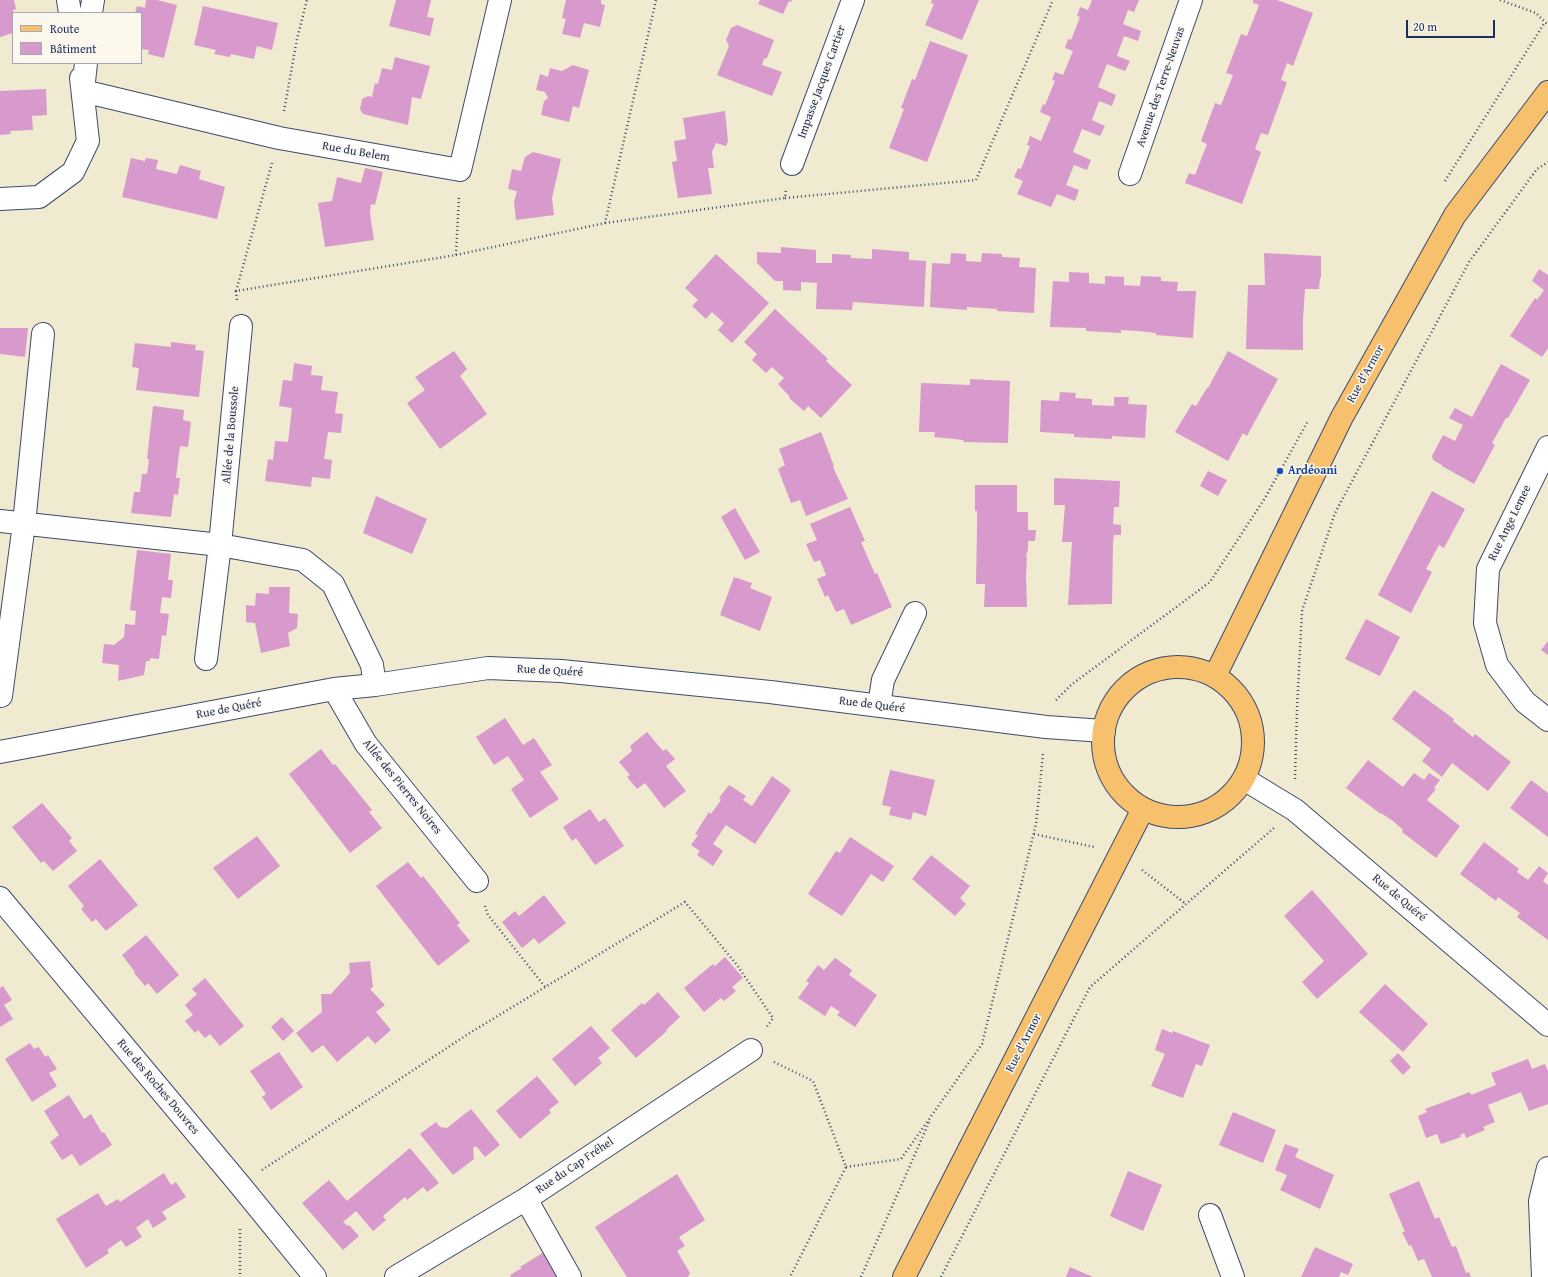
<!DOCTYPE html>
<meta charset="utf-8">
<style>
body{margin:0}
#map{position:relative;width:1548px;height:1277px;overflow:hidden;background:#f0ead1;font-family:"Gentium Book Plus",serif}
canvas{display:block}
.legend{position:absolute;left:12px;top:12px;width:130px;height:52px;box-sizing:border-box;background:#fbf7ec;border:1px solid #a1a7b3;margin:0;padding:5px 7px;list-style:none;font-size:12px;color:#1b2f5e}
.legend li{display:flex;align-items:center;gap:8px;height:20px}
.legend b{width:20px;border:1px solid #a1a7b3}
.scale{position:absolute;left:1406px;top:20px;width:89px;height:18px;box-sizing:border-box;border:2px solid #1b2f5e;border-top:0;padding-left:5px;font-size:12px;line-height:14px;white-space:nowrap;color:#1b2f5e;-webkit-text-stroke:3px #fbf7ec;paint-order:stroke}
</style>
<div id="map">
<canvas width="1548" height="1277"></canvas>
<ul class="legend">
<li><b style="height:5px;background:#f7c06c"></b>Route</li>
<li><b style="height:11px;background:#d89acc"></b>Bâtiment</li>
</ul>
<div class="scale">20 m</div>
</div>
<script>
const g = document.querySelector('canvas').getContext('2d');
g.lineJoin = 'round';
function paint(path, color) { g.fillStyle = color; g.fill(path, 'evenodd'); }
const toPath = rows => new Path2D(rows.map(r => 'M' + r).join(''));
function strokePath(path, color, width, dash) { g.strokeStyle = color; g.lineWidth = width; g.lineCap = dash ? 'butt' : 'round'; g.setLineDash(dash || []); g.stroke(path); }
function label(font, color, halo, rows, align = 'center') {
  g.font = font + ' "Gentium Book Plus",serif'; g.lineWidth = 3; g.setLineDash([]); g.textBaseline = 'middle'; g.strokeStyle = halo; g.fillStyle = color; for (const [text, x, y, turn = 0] of rows) {
    g.save(); g.translate(x, y); g.rotate((+turn || 0) * Math.PI / 180); g.textAlign = isNaN(turn) ? turn : align; if (halo) g.strokeText(text, 0, 0); g.fillText(text, 0, 0); g.restore();
  }
}
paint(toPath([
 [0,0,14,0,16,9,13,10,13,33,0,37],
 [146,0,157,0,177,5,164,58,148,54,149,50,141,49,141,13,135,13,137,6,145,8],
 [396,0,431,0,427,17,434,18,430,36,389,26],
 [566,0,601,0,601,4,605,5,600,27,584,23,580,38,562,34,566,19,562,18],
 [760,0,792,0,791,2,789,1,783,14,758,4],
 [932,0,979,0,962,40,925,25,934,4,931,3],
 [1092,0,1139,0,1134,12,1128,10,1123,24,1141,31,1138,41,1124,36,1117,56,1130,61,1125,71,1107,64,1098,87,1116,95,1112,106,1099,101,1092,120,1105,126,1100,136,1082,129,1073,152,1091,160,1087,170,1074,165,1066,185,1079,190,1075,201,1057,194,1051,207,1017,194,1023,181,1014,177,1018,168,1021,169,1030,146,1027,145,1030,136,1041,141,1051,117,1040,112,1043,104,1045,105,1055,81,1052,80,1055,72,1063,75,1073,51,1065,48,1068,39,1071,40,1080,17,1077,16,1080,7,1088,10],
 [1253,0,1277,0,1313,13,1293,66,1287,63,1281,80,1287,82,1268,135,1261,133,1255,149,1261,152,1242,204,1185,183,1189,173,1195,175,1207,144,1201,141,1215,103,1221,105,1233,75,1226,73,1241,34,1247,36,1259,5,1253,3],
 [203,6,278,23,272,50,257,46,254,59,231,54,230,57,214,54,216,50,194,45],
 [737,25,774,40,767,58,764,59,762,65,782,72,772,96,717,75,729,46,726,40,731,28],
 [930,41,968,55,927,162,889,148,904,109,901,108,912,79,915,80],
 [395,57,430,66,421,99,412,97,408,125,363,114,360,109,362,99,368,96,372,97,375,83,378,84,382,68,392,70],
 [573,65,589,70,579,108,573,106,569,122,541,115,544,101,548,98,545,92,536,90,540,74,548,77,550,68,562,71],
 [46,89,47,115,32,116,33,130,10,131,11,134,0,135,0,91],
 [725,111,728,141,726,146,716,143,712,152,714,168,708,168,712,194,678,198,672,162,677,161,674,141,686,139,683,118],
 [533,152,561,159,552,198,554,215,516,220,514,202,517,191,508,189,512,169,521,171,525,157],
 [131,158,145,161,146,158,158,160,156,169,177,174,180,165,201,171,199,179,225,187,217,219,122,197],
 [365,168,383,172,375,205,371,204,370,214,374,240,325,247,318,203,332,201,337,177,361,183],
 [781,247,816,250,816,263,832,263,832,254,851,255,851,258,872,259,872,249,909,252,909,260,926,261,924,307,853,302,852,310,816,309,817,283,801,282,801,291,783,290,783,281,775,281,757,263,757,252,781,253],
 [951,253,966,254,966,261,981,262,982,253,1002,254,1002,257,1020,258,1019,267,1036,268,1034,313,997,311,997,309,967,307,967,310,930,307,932,263,950,264],
 [1264,253,1321,256,1321,278,1320,278,1319,289,1305,289,1303,320,1303,350,1246,349,1248,285,1265,285],
 [716,254,769,303,732,343,718,330,724,323,712,312,706,319,692,306,698,300,685,288],
 [1539,269,1548,275,1548,348,1542,357,1510,336,1535,298,1537,300,1544,290,1532,281],
 [1069,272,1089,273,1089,283,1105,284,1105,276,1124,277,1124,285,1140,286,1141,276,1161,277,1161,281,1178,282,1177,291,1196,291,1193,338,1156,335,1156,333,1138,331,1121,330,1121,333,1086,331,1086,328,1050,327,1053,281,1069,282],
 [775,309,828,359,826,361,852,385,821,418,808,406,804,411,789,398,790,397,778,384,784,378,772,367,766,373,752,360,757,354,744,342],
 [0,328,28,328,25,357,0,354],
 [171,342,196,345,195,350,204,351,199,397,136,390,139,368,132,367,135,343,171,347],
 [454,351,467,369,460,376,487,414,440,449,407,403,425,390,415,377],
 [1228,351,1278,379,1247,436,1243,433,1228,461,1175,432,1192,404,1196,406,1207,388,1208,388],
 [294,363,312,366,311,375,323,376,321,390,338,392,335,413,343,414,341,433,328,432,324,459,332,460,330,479,312,477,311,487,265,481,268,459,273,460,275,441,288,442,292,408,279,406,283,380,292,381],
 [1501,364,1530,380,1508,418,1506,418,1492,443,1495,445,1474,484,1442,466,1442,465,1433,460,1432,456,1443,435,1455,441,1463,425,1449,418,1455,408,1472,417],
 [970,379,1010,381,1008,443,963,442,964,440,934,437,935,432,919,432,921,383,970,385],
 [1060,392,1076,393,1075,398,1092,399,1092,405,1114,406,1114,397,1129,397,1128,404,1147,405,1145,438,1112,436,1112,439,1094,438,1074,437,1074,434,1040,432,1041,400,1059,401],
 [153,406,184,410,183,420,191,422,188,447,180,446,176,478,180,478,178,495,174,494,171,517,131,513,134,492,140,492,142,474,147,474,149,459,147,459],
 [821,432,834,466,833,467,848,499,806,516,800,500,791,503,778,469,785,465,779,449],
 [1208,471,1227,480,1218,496,1200,486],
 [1054,478,1120,481,1119,507,1114,507,1113,524,1121,525,1121,535,1114,535,1113,543,1112,604,1068,605,1072,542,1062,542,1065,505,1054,505],
 [975,485,1017,485,1017,512,1028,512,1028,530,1036,530,1035,541,1028,541,1028,549,1026,556,1027,557,1026,576,1027,607,984,607,985,584,976,584,977,529,977,511,975,511],
 [1432,491,1465,509,1444,548,1439,545,1426,569,1432,572,1411,613,1378,595],
 [376,496,427,519,412,554,363,533],
 [850,507,865,541,861,542,875,574,877,573,892,607,851,625,844,609,836,612,828,595,825,597,817,579,826,575,820,560,814,562,806,544,817,540,810,524],
 [735,508,760,552,745,560,721,517],
 [137,550,171,554,168,580,173,580,171,598,162,597,160,613,169,614,166,636,162,635,159,659,150,658,150,661,146,661,144,675,118,681,119,665,102,663,104,644,114,645,124,637,125,624,135,625,136,611,130,610],
 [734,577,752,583,750,588,772,597,760,631,720,615],
 [269,587,290,587,289,613,298,614,297,628,288,633,290,646,261,653,255,623,246,622,246,605,255,606,256,593,269,594],
 [1366,619,1400,637,1380,676,1345,659],
 [1548,641,1548,655,1541,650],
 [1414,690,1454,719,1453,721,1473,737,1475,734,1511,762,1488,791,1452,763,1442,777,1422,761,1431,749,1392,719],
 [505,718,523,745,534,738,552,765,540,772,559,799,530,818,511,789,524,780,508,756,494,765,476,737],
 [647,732,663,751,666,749,675,759,666,766,686,791,664,808,645,783,637,789,627,777,630,775,619,762,632,751,630,746],
 [321,749,333,765,335,764,372,810,369,812,382,828,350,853,289,774],
 [1368,760,1403,787,1414,773,1424,780,1429,773,1440,780,1434,788,1436,789,1427,800,1460,826,1436,858,1402,832,1403,830,1393,821,1381,813,1381,814,1346,788],
 [890,770,935,780,926,816,913,812,911,820,889,815,891,807,882,805],
 [772,776,791,790,755,844,726,825,713,844,723,851,713,866,697,855,700,851,691,845,698,835,695,834,709,812,711,814,721,800,719,798,729,785,746,796,743,800,752,806],
 [1531,780,1548,793,1548,837,1510,808],
 [42,803,72,838,69,841,77,851,53,871,44,861,41,863,12,827],
 [590,809,599,822,605,818,624,846,595,865,576,838,572,841,563,827],
 [257,836,280,866,238,899,213,868],
 [850,837,894,866,883,882,871,874,842,916,808,894,836,851,840,853],
 [1484,842,1519,869,1517,872,1528,880,1539,866,1548,873,1543,881,1548,885,1548,940,1517,917,1520,913,1498,897,1496,901,1460,874],
 [931,855,970,886,960,898,966,904,955,916,912,879],
 [100,859,138,905,106,931,96,919,92,922,81,909,84,906,68,886],
 [408,862,421,878,423,876,460,923,457,925,470,941,438,966,376,886],
 [1312,890,1368,954,1317,999,1302,982,1324,961,1284,916],
 [544,895,566,923,539,944,534,938,522,948,502,922,515,911,519,916],
 [146,935,179,975,157,994,148,983,145,986,134,973,135,972,122,955],
 [725,957,743,978,732,987,736,991,724,1001,721,998,704,1012,684,988,713,964,715,966],
 [835,958,852,970,849,975,877,995,855,1027,837,1015,840,1012,831,1006,825,1016,798,998,809,983,806,981,818,965,824,970],
 [370,961,373,987,370,989,385,1005,376,1012,391,1030,375,1044,368,1036,337,1062,323,1045,312,1053,296,1033,322,1012,321,994,331,994,350,973,349,963],
 [205,978,244,1026,220,1046,210,1034,205,1038,198,1030,195,1033,185,1021,193,1015,185,1005,197,994,192,989],
 [1385,984,1428,1024,1403,1052,1359,1012],
 [3,986,12,1000,4,1005,13,1019,0,1027,0,988],
 [658,992,680,1017,666,1030,667,1031,636,1058,611,1030,642,1003,644,1005],
 [282,1017,294,1031,283,1041,271,1027],
 [591,1026,610,1048,598,1058,602,1063,575,1086,552,1059],
 [1162,1029,1172,1033,1173,1031,1210,1045,1202,1066,1196,1064,1183,1098,1151,1086,1165,1054,1155,1050],
 [30,1043,34,1049,39,1047,45,1057,48,1055,57,1069,49,1073,57,1086,32,1102,5,1059],
 [279,1052,303,1087,271,1110,262,1097,266,1094,250,1071],
 [1398,1053,1411,1067,1403,1075,1390,1061],
 [1528,1059,1532,1069,1545,1064,1548,1071,1548,1104,1529,1111,1521,1092,1488,1105,1495,1122,1483,1127,1485,1130,1466,1138,1464,1133,1460,1135,1461,1137,1441,1144,1437,1134,1426,1138,1418,1116,1427,1112,1425,1109,1470,1092,1471,1095,1496,1085,1491,1073],
 [537,1076,559,1102,549,1110,551,1113,520,1139,496,1111],
 [69,1095,84,1119,91,1114,102,1133,104,1132,112,1145,80,1166,72,1154,62,1160,50,1142,59,1135,44,1111],
 [471,1109,500,1145,485,1157,476,1146,473,1148,474,1159,453,1175,420,1134,436,1122,440,1127,447,1128],
 [1233,1112,1276,1130,1263,1163,1219,1145],
 [1285,1144,1299,1149,1295,1157,1334,1175,1320,1209,1280,1190,1287,1175,1275,1170],
 [410,1148,439,1183,427,1192,423,1187,407,1200,405,1197,383,1216,386,1220,373,1231,356,1211,343,1222,348,1226,349,1225,359,1236,343,1250,302,1203,329,1180,347,1201],
 [1128,1171,1162,1185,1143,1231,1110,1216],
 [164,1173,171,1185,176,1182,186,1197,162,1212,167,1219,153,1228,148,1219,136,1228,142,1237,126,1247,121,1240,107,1250,109,1253,86,1268,56,1219,98,1193,106,1206,118,1199,120,1202],
 [677,1174,705,1220,679,1237,685,1246,677,1251,690,1273,688,1277,627,1277,595,1227],
 [1419,1181,1435,1219,1439,1217,1452,1247,1456,1246,1466,1273,1469,1272,1471,1277,1432,1277,1424,1259,1418,1261,1411,1245,1409,1246,1402,1232,1405,1232,1389,1194],
 [1315,1247,1353,1264,1348,1275,1341,1272,1339,1277,1301,1277],
 [544,1252,560,1277,511,1277,510,1275,522,1268,520,1267],
 [1070,1267,1093,1277,1066,1277]
]), '#d89acc');
const minor = toPath([
 [68,0,70,13],
 [91,13,93,0],
 [86,63,83,91,279,138,460,170,500,0],
 [792,164,853,0],
 [1130,174,1191,0],
 [0,199,39,197,73,172,88,141,81,78],
 [1548,447,1488,569,1485,623,1497,665,1525,702,1548,720],
 [0,521,220,545,303,560,333,584,372,665,375,685],
 [206,659,220,545,241,326],
 [334,689,366,744,477,881],
 [1,696,24,524,43,334],
 [879,705,883,680,915,613],
 [0,752,334,689,375,685,488,668,561,671,770,692,1046,727,1104,731],
 [1244,779,1295,810,1548,1025],
 [0,898,240,1185,315,1277],
 [526,1199,570,1277],
 [1210,1215,1233,1277],
 [396,1277,526,1199,751,1050],
 [1543,1277,1540,1201,1548,1168]
]);
const major = toPath([
 '1103 742a75 75 0 1 1 150 0a75 75 0 1 1-150 0Z',
 [1215,676,1342,417,1455,215,1548,92],
 [904,1277,1143,809]
]);
strokePath(minor, '#3b4b6f', 24);
strokePath(major, '#3b4b6f', 24);
strokePath(toPath([
 [1500,0,1536,13,1548,25],
 [284,111,297,39,307,0],
 [272,163,236,291,456,255,459,196],
 [1445,181,1545,22],
 [785,198,976,180,1053,0],
 [605,223,785,198,786,189],
 [456,255,605,223,656,0],
 [236,291,237,300],
 [1056,700,1071,685,1210,582,1265,498,1308,421],
 [1295,779,1297,709,1302,611,1335,513,1469,262,1537,169,1548,162],
 [1034,834,1094,847],
 [1142,870,1186,904],
 [485,906,488,915,546,988],
 [774,1062,813,1081,846,1167,790,1277],
 [846,1167,901,1159,982,1044,1036,824,1043,754],
 [262,1170,468,1034,685,902,737,965,773,1018,766,1028],
 [240,1229,240,1277],
 [861,1277,930,1120],
 [941,1277,1090,987,1274,828]
]), '#3b4b6f', 2.5, [1, 3]);
strokePath(minor, '#fff', 22);
strokePath(major, '#f7c06c', 22);
for (const [x, y, r, color] of [
 [1280,471,4,"#1a4fb4"]
]) { const dot = new Path2D(); dot.arc(x, y, r, 0, 2 * Math.PI); g.fillStyle = color; g.fill(dot); strokePath(dot, '#fbf7ec', 1.5); }
label('12px', '#1b2f5e', '#fbf7ec', [
 ["Impasse Jacques Cartier",822,82,-70],
 ["Avenue des Terre-Neuvas",1161,87,-71],
 ["Rue du Belem",356,152,10],
 ["Rue d'Armor",1366,374,-61],
 ["Allée de la Boussole",231,435,-85],
 ["Rue Ange Lemee",1510,523,-64],
 ["Rue de Quéré",550,671,3],
 ["Rue de Quéré",872,705,7],
 ["Rue de Quéré",229,709,-11],
 ["Allée des Pierres Noires",402,787,51],
 ["Rue de Quéré",1399,898,40],
 ["Rue d'Armor",1024,1043,-63],
 ["Rue des Roches Douvres",158,1087,50],
 ["Rue du Cap Fréhel",575,1166,-34]
]);
label('bold 12px', '#164399', '#fbf7ec', [
 ["Ardéoani",1288,471]
], 'left');
</script>
